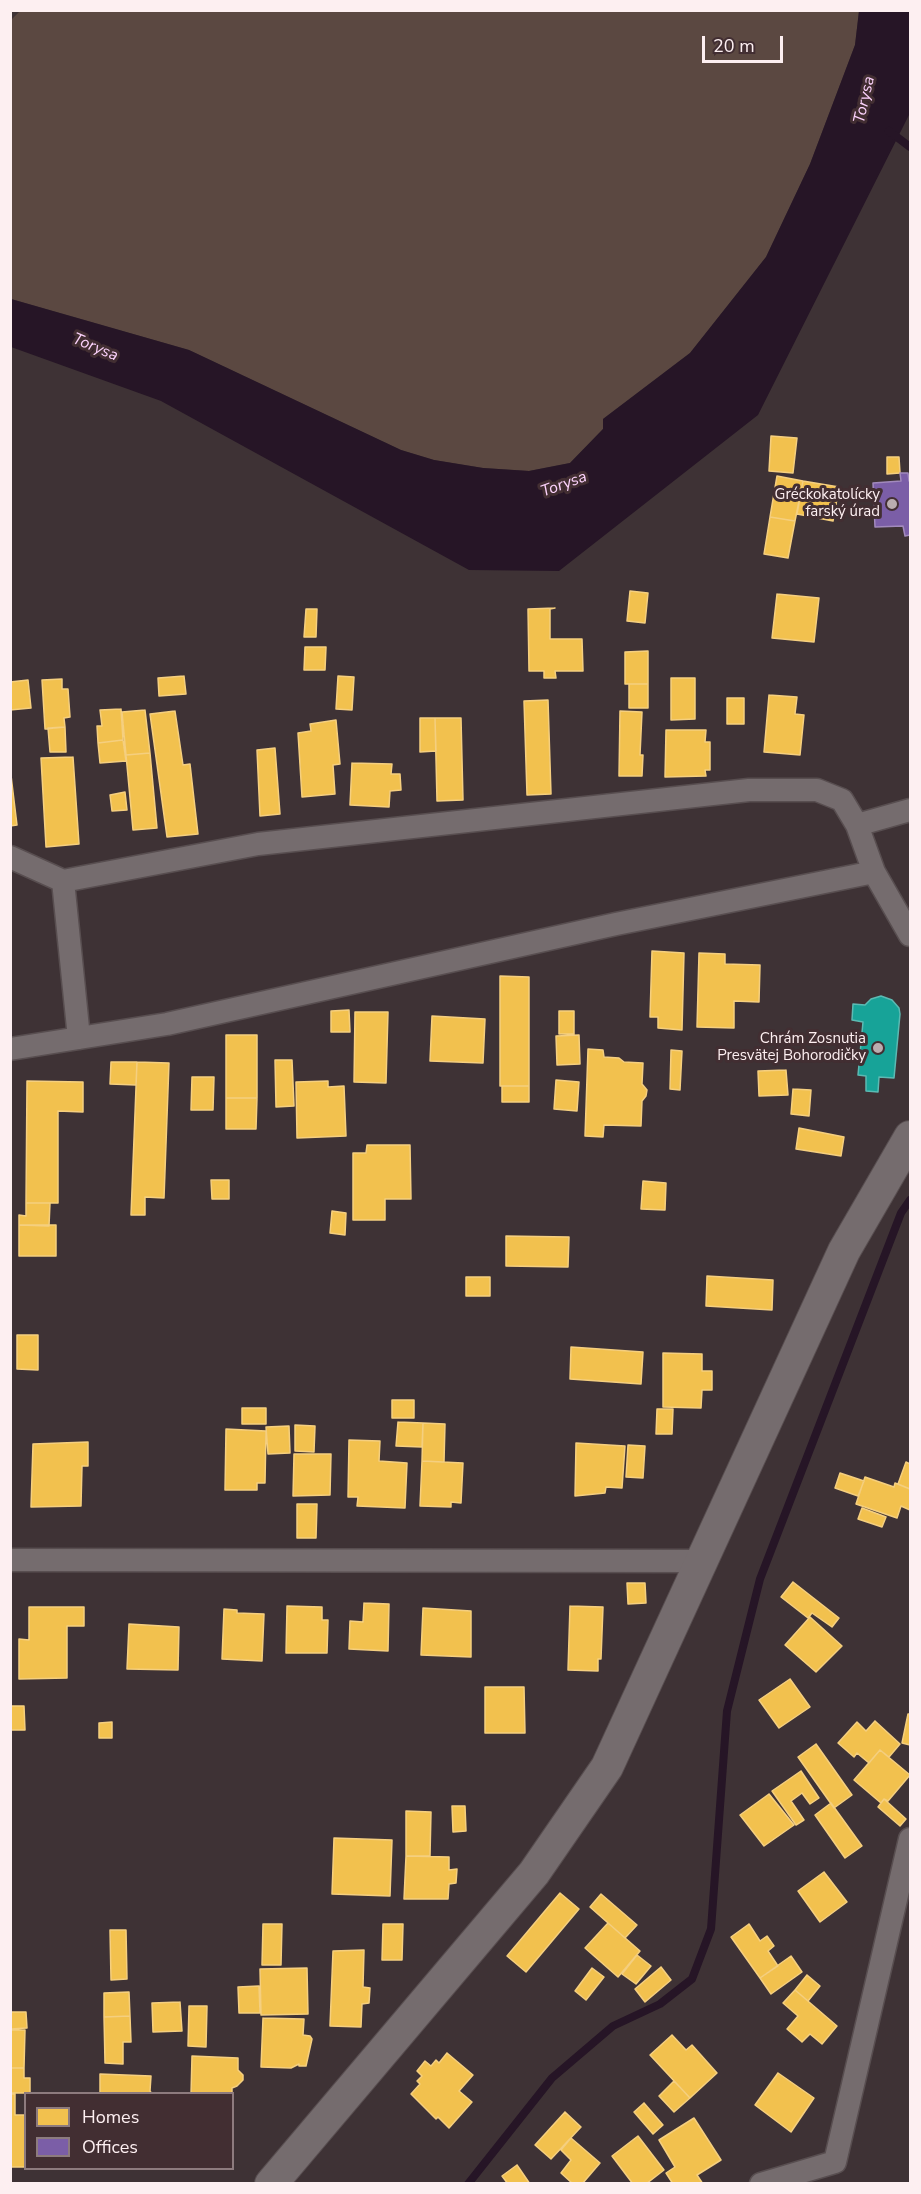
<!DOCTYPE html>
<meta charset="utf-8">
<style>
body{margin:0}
#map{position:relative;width:921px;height:2194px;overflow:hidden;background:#3e3235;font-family:"Nunito Sans",sans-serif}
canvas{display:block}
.frame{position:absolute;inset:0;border:12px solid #fdeff1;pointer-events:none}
.legend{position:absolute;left:24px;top:2092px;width:210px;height:78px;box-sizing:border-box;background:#422e32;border:2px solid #8d7b7e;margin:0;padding:8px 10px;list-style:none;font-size:18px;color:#fdeff1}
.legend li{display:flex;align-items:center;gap:12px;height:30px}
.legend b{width:30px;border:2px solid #8d7b7e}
.scale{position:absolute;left:702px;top:36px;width:81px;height:27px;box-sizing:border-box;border:3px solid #fdeff1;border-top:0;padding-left:8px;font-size:18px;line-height:21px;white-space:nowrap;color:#fdeff1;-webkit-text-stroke:4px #422e32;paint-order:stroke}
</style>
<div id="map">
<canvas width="921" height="2194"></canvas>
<div class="frame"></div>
<ul class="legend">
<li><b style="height:16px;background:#f2c14e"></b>Homes</li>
<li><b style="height:16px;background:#7b5ea7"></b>Offices</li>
</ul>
<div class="scale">20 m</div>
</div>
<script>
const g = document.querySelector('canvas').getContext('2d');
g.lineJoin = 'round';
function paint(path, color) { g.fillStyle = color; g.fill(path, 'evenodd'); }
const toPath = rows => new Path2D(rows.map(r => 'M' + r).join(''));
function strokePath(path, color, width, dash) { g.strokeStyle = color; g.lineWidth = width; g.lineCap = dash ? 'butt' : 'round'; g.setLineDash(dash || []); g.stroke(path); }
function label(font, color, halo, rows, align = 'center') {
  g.font = font + ' "Nunito Sans",sans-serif'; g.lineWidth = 6; g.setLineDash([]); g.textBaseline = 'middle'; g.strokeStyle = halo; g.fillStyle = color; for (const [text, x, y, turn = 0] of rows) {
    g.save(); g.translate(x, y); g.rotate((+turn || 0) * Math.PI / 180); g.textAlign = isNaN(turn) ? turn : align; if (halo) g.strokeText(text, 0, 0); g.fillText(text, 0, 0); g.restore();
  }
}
paint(toPath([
 [21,10,859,11,855,45,810,164,766,257,690,353,603,419,603,429,570,463,529,471,483,468,434,460,401,450,189,350,11,299,10,21]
]), '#5b4841');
paint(toPath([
 [859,11,909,11,910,113,758,415,559,571,469,570,161,401,11,347,11,299,189,350,401,450,434,460,483,468,529,471,570,463,603,429,603,419,690,353,766,257,810,164,855,45]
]), '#261526');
const homes = toPath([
 [771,436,797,438,793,473,769,471,771,436],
 [887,457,899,457,900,473,887,474,887,457],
 [777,476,803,481,795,521,770,517,777,476],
 [803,481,839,487,833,521,797,514,803,481],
 [770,517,795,521,788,558,764,554,770,517],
 [630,591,648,593,645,623,627,621,630,591],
 [777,594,819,598,814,642,772,638,777,594],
 [555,608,550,609,550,639,582,639,583,671,555,671,556,678,544,678,544,671,529,671,528,609,555,608],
 [306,609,317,609,316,637,304,637,306,609],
 [305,647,326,647,325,670,304,670,305,647],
 [648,651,648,684,625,684,625,652,648,651],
 [184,676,186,694,159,696,158,678,184,676],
 [338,676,354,677,352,710,336,709,338,676],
 [671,678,695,678,695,719,671,720,671,678],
 [62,679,62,689,68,689,70,717,64,718,65,727,45,729,42,680,62,679],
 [28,680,31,708,10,710,10,682,28,680],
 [629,684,648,684,648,708,629,708,629,684],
 [769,695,797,697,795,714,804,715,800,755,764,752,769,695],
 [727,698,744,698,744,724,727,724,727,698],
 [548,700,551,794,527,795,524,701,548,700],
 [121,709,123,740,98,743,97,726,102,726,100,710,121,709],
 [145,710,150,753,126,755,122,712,145,710],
 [175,711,183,765,190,764,198,834,167,837,150,714,175,711],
 [620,711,642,712,640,755,643,755,642,776,619,776,620,711],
 [420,718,435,718,436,751,420,752,420,718],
 [435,718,461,718,463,800,437,801,435,718],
 [336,720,340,764,333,765,335,794,302,797,298,733,311,731,310,724,336,720],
 [65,727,66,752,50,752,48,728,65,727],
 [666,730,706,730,705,742,710,742,710,770,705,770,706,776,665,777,666,730],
 [123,740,126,761,100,763,98,743,123,740],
 [275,748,280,814,260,816,257,750,275,748],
 [150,753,157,828,133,830,126,755,150,753],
 [73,757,79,844,46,847,41,758,73,757],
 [352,763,392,764,391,774,400,774,401,790,390,791,389,807,350,805,352,763],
 [10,767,17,825,10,826,10,767],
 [125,792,127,810,112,811,110,795,125,792],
 [652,951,684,953,682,1030,658,1028,658,1017,650,1017,652,951],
 [699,953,725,954,725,964,760,965,759,1002,734,1001,734,1028,697,1027,699,953],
 [500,976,529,977,529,1086,500,1086,500,976],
 [349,1010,350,1032,331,1032,331,1011,349,1010],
 [559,1011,574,1011,574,1034,559,1034,559,1011],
 [355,1012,388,1012,386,1083,354,1082,355,1012],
 [432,1016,485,1019,483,1063,430,1061,432,1016],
 [226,1035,257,1035,257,1098,226,1098,226,1035],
 [579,1035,580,1064,557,1065,556,1036,579,1035],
 [588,1049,603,1050,604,1057,619,1058,624,1062,643,1063,642,1084,647,1090,646,1096,642,1101,641,1126,604,1125,603,1137,585,1136,588,1049],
 [671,1050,682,1051,680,1090,670,1089,671,1050],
 [275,1060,292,1060,294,1106,276,1107,275,1060],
 [111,1062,137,1062,136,1085,110,1084,111,1062],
 [137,1062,169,1063,164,1198,145,1197,145,1215,131,1215,137,1062],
 [786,1070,788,1095,759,1096,758,1071,786,1070],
 [192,1077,214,1077,213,1110,191,1110,192,1077],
 [556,1080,579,1082,577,1111,554,1109,556,1080],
 [27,1081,83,1082,83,1112,58,1111,58,1203,26,1203,27,1081],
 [328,1081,328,1087,344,1086,346,1136,297,1138,296,1082,328,1081],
 [502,1086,529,1086,529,1102,502,1102,502,1086],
 [793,1089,811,1090,809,1116,791,1114,793,1089],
 [226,1098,257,1098,256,1129,226,1129,226,1098],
 [799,1128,844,1137,841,1156,796,1149,799,1128],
 [367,1145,410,1145,411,1199,385,1199,385,1220,353,1220,353,1153,366,1153,367,1145],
 [211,1180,229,1180,229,1199,212,1199,211,1180],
 [643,1181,666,1183,665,1210,641,1209,643,1181],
 [26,1203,50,1203,49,1226,19,1225,19,1215,26,1216,26,1203],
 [332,1211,346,1213,345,1235,330,1233,332,1211],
 [19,1225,56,1225,56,1256,19,1256,19,1225],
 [506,1236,569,1237,568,1267,506,1266,506,1236],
 [707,1276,773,1280,772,1310,706,1306,707,1276],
 [466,1277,490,1277,490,1296,466,1296,466,1277],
 [17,1335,38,1335,38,1370,17,1369,17,1335],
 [571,1347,643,1352,641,1384,570,1379,571,1347],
 [663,1353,702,1354,702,1371,712,1371,712,1390,702,1390,701,1408,663,1407,663,1353],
 [392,1400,414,1400,414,1418,392,1418,392,1400],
 [242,1408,266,1408,266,1424,242,1424,242,1408],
 [657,1409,673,1409,672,1434,656,1434,657,1409],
 [398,1422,423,1423,422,1447,396,1446,398,1422],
 [423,1423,445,1424,444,1462,422,1461,423,1423],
 [295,1425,315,1426,314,1452,295,1451,295,1425],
 [289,1426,290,1453,268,1454,266,1427,289,1426],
 [226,1429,266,1431,265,1483,257,1483,257,1490,225,1490,226,1429],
 [349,1440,380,1441,379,1461,407,1463,405,1508,357,1506,358,1497,348,1497,349,1440],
 [88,1442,88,1466,82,1466,81,1506,31,1507,33,1444,88,1442],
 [576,1443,625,1446,622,1488,606,1487,605,1493,575,1496,576,1443],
 [628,1445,645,1446,643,1478,626,1477,628,1445],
 [294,1454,331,1454,330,1495,293,1496,294,1454],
 [422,1461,463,1463,461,1503,451,1502,451,1507,420,1506,422,1461],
 [906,1462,910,1464,910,1489,898,1484,906,1462],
 [840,1473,864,1481,858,1496,835,1488,840,1473],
 [865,1477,894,1487,895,1483,910,1489,910,1510,901,1506,897,1518,856,1504,865,1477],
 [297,1504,317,1504,316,1538,297,1538,297,1504],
 [862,1508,886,1517,882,1527,858,1519,862,1508],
 [793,1582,839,1618,832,1627,812,1613,808,1618,781,1597,793,1582],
 [627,1583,645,1583,646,1603,628,1604,627,1583],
 [364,1603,389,1604,388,1651,349,1649,350,1621,363,1622,364,1603],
 [287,1606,322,1607,322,1620,328,1620,327,1653,286,1653,287,1606],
 [570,1606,603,1607,601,1659,598,1659,598,1671,568,1670,570,1606],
 [29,1607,84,1607,84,1626,67,1626,67,1678,19,1679,19,1639,29,1640,29,1607],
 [423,1608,471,1611,471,1657,421,1655,423,1608],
 [224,1609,237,1610,237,1613,264,1614,262,1661,222,1659,224,1609],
 [810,1617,842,1646,816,1672,785,1645,810,1617],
 [129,1624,179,1627,178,1670,127,1669,129,1624],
 [790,1679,810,1707,779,1728,759,1700,790,1679],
 [485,1687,524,1687,525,1733,485,1733,485,1687],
 [10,1706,24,1706,25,1730,10,1730,10,1706],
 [908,1714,910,1714,910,1745,902,1743,908,1714],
 [875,1721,900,1744,889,1757,880,1750,869,1763,857,1753,854,1757,838,1743,857,1722,866,1731,875,1721],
 [112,1722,112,1738,99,1738,99,1723,112,1722],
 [816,1744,852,1795,834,1808,798,1757,816,1744],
 [880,1750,910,1775,888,1801,884,1799,881,1803,854,1780,880,1750],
 [801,1771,819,1798,810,1804,802,1793,791,1801,804,1820,796,1825,772,1791,801,1771],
 [769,1794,794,1825,764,1846,740,1815,769,1794],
 [884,1799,906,1819,900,1826,878,1807,884,1799],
 [831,1803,862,1846,845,1858,815,1815,831,1803],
 [452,1806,465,1806,466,1831,453,1832,452,1806],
 [406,1811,431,1812,430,1856,406,1856,406,1811],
 [334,1838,392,1840,390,1896,332,1894,334,1838],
 [406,1856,449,1857,449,1870,457,1869,456,1883,449,1884,448,1899,404,1899,406,1856],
 [824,1872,847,1902,820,1922,798,1891,824,1872],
 [560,1893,579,1909,526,1972,507,1956,560,1893],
 [601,1894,637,1925,625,1938,590,1907,601,1894],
 [608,1923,640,1951,618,1977,585,1948,608,1923],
 [263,1924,282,1924,281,1965,262,1965,263,1924],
 [383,1924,403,1924,402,1960,382,1960,383,1924],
 [749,1924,760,1941,767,1936,774,1946,768,1951,778,1966,760,1978,731,1937,749,1924],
 [110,1930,126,1930,127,1979,111,1980,110,1930],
 [364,1950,363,1987,370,1988,369,2003,362,2004,361,2027,330,2026,333,1951,364,1950],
 [637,1955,651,1966,636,1984,622,1974,637,1955],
 [791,1956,802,1972,771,1994,760,1978,791,1956],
 [661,1967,671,1980,645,2002,635,1989,661,1967],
 [307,1968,308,2014,261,2015,260,1969,307,1968],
 [592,1968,604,1977,586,2000,575,1991,592,1968],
 [807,1975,820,1986,808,2001,795,1990,807,1975],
 [259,1986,260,2013,239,2013,238,1987,259,1986],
 [795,1990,837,2026,822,2044,810,2034,802,2042,787,2029,798,2016,783,2003,795,1990],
 [129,1992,130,2016,104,2017,104,1993,129,1992],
 [180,2002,182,2031,153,2032,152,2003,180,2002],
 [189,2006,207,2006,206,2047,188,2046,189,2006],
 [10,2012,26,2012,27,2028,10,2029,10,2012],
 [130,2016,131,2042,123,2042,123,2064,105,2063,104,2017,130,2016],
 [263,2018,304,2019,303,2035,310,2036,312,2039,306,2066,299,2066,299,2064,291,2068,261,2067,263,2018],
 [10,2030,25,2030,24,2068,10,2068,10,2030],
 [672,2035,686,2050,692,2045,717,2073,690,2098,650,2055,672,2035],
 [447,2053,473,2075,459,2091,472,2102,449,2128,438,2117,436,2119,411,2094,420,2084,417,2081,422,2076,417,2071,425,2061,431,2066,436,2060,439,2063,447,2053],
 [192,2056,238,2058,238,2070,243,2075,243,2080,237,2086,232,2088,232,2094,191,2094,192,2056],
 [10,2068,24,2068,24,2078,30,2078,30,2093,10,2093,10,2068],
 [778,2073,814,2098,791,2132,755,2105,778,2073],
 [100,2074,151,2076,150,2091,152,2094,100,2094,100,2074],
 [674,2081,690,2098,674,2112,659,2096,674,2081],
 [10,2094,15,2094,15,2115,26,2115,26,2167,10,2167,10,2094],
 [644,2103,663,2125,653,2134,634,2112,644,2103],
 [565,2112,581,2127,551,2159,535,2145,565,2112],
 [694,2118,721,2160,697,2175,703,2184,673,2184,666,2173,675,2167,659,2140,694,2118],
 [638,2136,664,2170,646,2184,633,2184,612,2156,638,2136],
 [571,2138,600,2163,582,2184,573,2184,561,2173,571,2160,561,2150,571,2138],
 [517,2165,530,2184,508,2184,502,2176,517,2165]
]);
paint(homes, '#f2c14e');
strokePath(homes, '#f5cf7f', 1.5);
const offices = toPath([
 [900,473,908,473,909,481,910,481,910,535,905,536,903,526,875,527,873,483,901,481,900,473]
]);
paint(offices, '#7b5ea7');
strokePath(offices, '#a28abd', 1.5);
const public = toPath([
 [881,996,892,1000,899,1008,900,1014,894,1078,879,1077,878,1092,866,1091,866,1076,858,1075,863,1022,852,1020,853,1004,865,1005,871,999,881,996]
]);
paint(public, '#17a398');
strokePath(public, '#5cbab3', 1.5);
strokePath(toPath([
 [889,131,910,147],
 [468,2184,552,2078,613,2026,660,2004,692,1979,711,1929,727,1711,760,1579,901,1213,910,1200]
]), '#261526', 8);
const street = toPath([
 [857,825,910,810],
 [10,857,63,881,258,844,749,790,817,790,842,800,857,825,874,872,910,935],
 [63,881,79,1038],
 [10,1049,167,1024,616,924,874,872],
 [10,1560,701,1561],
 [761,2184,835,2162,910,1839]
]);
const secondary = toPath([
 [271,2184,534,1873,607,1767,844,1251,910,1137]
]);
strokePath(street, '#584e50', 25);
strokePath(secondary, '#584e50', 34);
strokePath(street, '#756c6e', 22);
strokePath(secondary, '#756c6e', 32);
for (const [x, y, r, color] of [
 [892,504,6,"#baadaf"],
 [878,1048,6,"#baadaf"]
]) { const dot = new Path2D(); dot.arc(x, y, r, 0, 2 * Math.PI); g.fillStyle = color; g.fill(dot); strokePath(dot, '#422e32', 2); }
label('15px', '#fdeff1', '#422e32', [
 ["Gréckokatolícky",880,495],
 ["farský úrad",880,512],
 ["Chrám Zosnutia",866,1039],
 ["Presvätej Bohorodičky",866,1056]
], 'right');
label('italic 16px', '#fdd3fd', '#422e32', [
 ["Torysa",865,100,-77],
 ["Torysa",95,348,23],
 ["Torysa",564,485,-20]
]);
</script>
